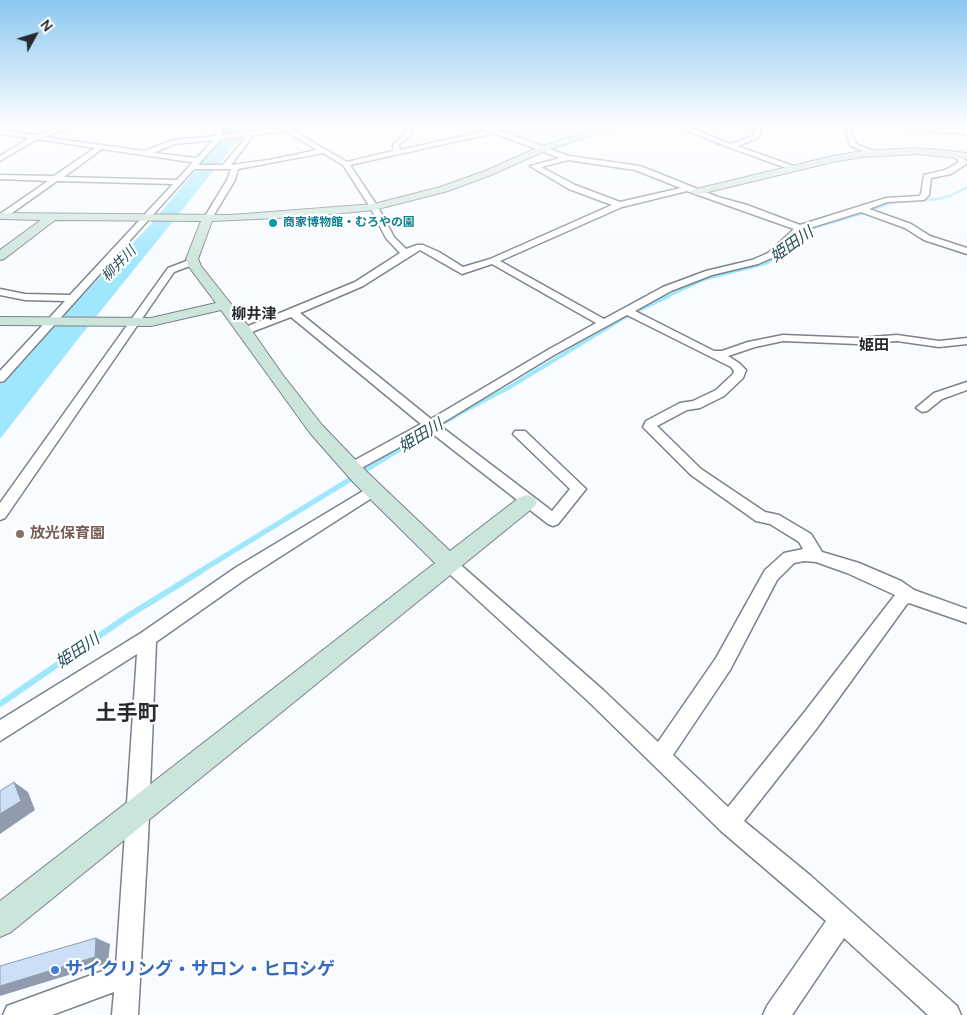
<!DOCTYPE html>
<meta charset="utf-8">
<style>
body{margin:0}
#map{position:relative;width:967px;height:1015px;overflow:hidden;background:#f8fbff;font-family:Manrope,sans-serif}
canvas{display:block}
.north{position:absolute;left:10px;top:10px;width:50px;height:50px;-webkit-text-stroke:4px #fff;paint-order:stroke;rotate:51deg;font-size:14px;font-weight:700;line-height:20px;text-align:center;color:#26292d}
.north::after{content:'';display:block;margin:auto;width:18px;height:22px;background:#26292d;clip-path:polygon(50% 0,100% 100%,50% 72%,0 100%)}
</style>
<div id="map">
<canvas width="967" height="1015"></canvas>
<div class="north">N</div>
</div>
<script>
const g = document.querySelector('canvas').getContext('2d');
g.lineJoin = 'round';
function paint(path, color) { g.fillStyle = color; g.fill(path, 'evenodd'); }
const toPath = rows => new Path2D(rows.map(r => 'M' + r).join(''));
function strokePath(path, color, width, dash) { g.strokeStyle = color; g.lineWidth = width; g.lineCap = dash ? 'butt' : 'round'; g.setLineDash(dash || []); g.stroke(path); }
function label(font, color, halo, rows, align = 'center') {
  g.font = font + ' Manrope,"Noto Sans JP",sans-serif'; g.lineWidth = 4.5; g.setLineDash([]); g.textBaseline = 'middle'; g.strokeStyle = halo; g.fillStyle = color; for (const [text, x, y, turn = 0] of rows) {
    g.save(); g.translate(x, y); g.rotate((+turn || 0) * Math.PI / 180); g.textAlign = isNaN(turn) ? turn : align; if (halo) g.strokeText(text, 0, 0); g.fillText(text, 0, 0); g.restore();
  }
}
paint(toPath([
 [491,126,604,126,544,142,530,140]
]), '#e8f2ff');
paint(toPath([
 [224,126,241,126,241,137,82,334,0,439,0,385,58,321,150,225,222,139]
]), '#9fe7fd');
strokePath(toPath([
 [895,202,938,199,950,196,967,187]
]), '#9fe7fd', 2.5);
strokePath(toPath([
 [872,209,897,201,908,200],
 [666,297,705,279,767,263,809,229,863,213]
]), '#9fe7fd', 3);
strokePath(toPath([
 [451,418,508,388,628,315,669,296]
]), '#9fe7fd', 4);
strokePath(toPath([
 [442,423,453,417],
 [199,572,429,431]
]), '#9fe7fd', 5);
strokePath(toPath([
 [0,704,128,616,201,571]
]), '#9fe7fd', 6);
const street = toPath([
 [67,126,76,126,44,137,144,151,174,140,215,136,217,126,223,126,221,135,244,133,245,128,248,126,251,128,251,132,279,128,278,126,307,126,292,130,347,162,393,151,393,145,404,134,408,126,414,126,409,136,399,145,400,150,487,131,478,126,487,126,569,156,640,166,718,197,747,205,800,225,886,198,919,196,921,194,924,175,945,170,959,162,953,154,958,153,967,162,966,164,951,174,931,178,929,195,924,200,887,202,869,209,911,224,930,236,967,248,967,254,924,240,905,228,861,212,803,230,774,257,758,264,712,275,671,291,635,311,714,351,722,351,748,342,783,335,857,338,897,335,939,341,967,338,967,344,939,347,897,341,857,344,783,341,755,347,728,356,739,363,746,370,743,378,724,396,700,408,687,410,657,426,701,469,765,512,779,515,811,534,822,552,859,563,901,581,914,590,967,609,967,623,909,603,907,604,817,728,744,821,811,876,957,1006,961,1015,928,1015,844,938,792,1015,763,1015,767,1006,826,921,721,831,589,702,443,568,441,564,443,560,449,558,455,560,603,690,658,742,716,658,765,570,784,553,803,549,799,542,770,524,756,521,691,475,643,427,646,421,680,403,693,401,716,390,733,374,734,371,731,367,627,315,554,355,439,425,552,511,570,489,513,434,515,431,525,431,586,489,558,524,553,526,548,524,429,431,356,471,346,471,344,468,346,465,421,424,291,317,249,333,241,333,240,331,241,329,355,282,400,253,386,238,370,207,343,165,323,153,238,169,235,180,212,218,208,221,204,218,227,180,231,169,194,169,4,381,0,382,0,371,65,301,25,300,0,295,0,289,25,294,70,295,173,184,57,181,5,218,0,218,0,214,48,181,0,179,0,175,54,176,95,148,37,139,0,161,0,156,29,138,0,134,0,130,35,135,67,126],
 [285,131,317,150,269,160,231,165,249,141,250,136,285,131],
 [494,133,560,158,530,166,569,189,612,205,490,259,463,267,439,252,423,245,417,245,406,249,394,237,378,207,350,165,494,133],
 [243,137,243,141,223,165,198,165,221,139,243,137],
 [213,140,197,158,153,153,175,144,213,140],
 [102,149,183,161,193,162,177,180,64,177,102,149],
 [568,160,635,170,681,188,620,202,575,185,541,167,568,160],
 [687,191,794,229,768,253,752,260,706,271,663,287,604,319,500,261,622,207,687,191],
 [420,250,462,274,492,264,596,323,546,351,431,419,300,313,363,286,420,250],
 [804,561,816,562,847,573,895,595,803,714,728,807,673,755,730,670,777,580,794,563,804,561],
 [676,126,685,126,730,144,753,136,756,126,762,126,758,138,737,146,799,168,792,170,728,147,676,126],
 [844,126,850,126,856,144,875,152,875,154,871,154,851,146,844,126],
 [902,126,967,130,967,134,944,133,905,128,902,126],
 [192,259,195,260,195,264,174,272,5,518,0,520,0,503,168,268,192,259],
 [967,382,967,390,942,399,927,411,922,412,916,408,934,393,967,382],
 [373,485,378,486,380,490,378,494,247,578,156,642,148,838,138,1015,112,1015,114,992,52,1015,3,1015,7,1006,116,966,137,654,0,741,0,720,141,633,235,568,373,485]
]);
const secondary = toPath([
 [606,126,618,126,545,151,491,175,448,191,374,210,302,217,212,221,198,259,201,266,250,328,282,374,322,425,368,473,450,551,520,497,527,495,534,497,537,502,534,507,11,932,0,937,0,901,435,563,354,483,310,433,221,310,151,326,0,325,0,317,151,318,216,303,189,267,186,259,201,221,55,220,4,259,0,260,0,250,41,220,0,219,0,213,231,215,374,204,440,187,485,171,539,147,606,126],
 [917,148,967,153,967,159,917,154,862,157,833,162,696,195,691,192,692,190,833,156,862,151,917,148]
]);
strokePath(street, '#7c828b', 3);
strokePath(secondary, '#7c828b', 2);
paint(street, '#fff');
paint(secondary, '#cce5db');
paint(toPath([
 [14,782,28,792,35,810,0,834,0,814],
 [96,938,110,944,108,963,0,996,0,986]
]), '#909cad');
const building = toPath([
 [14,782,21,801,0,814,0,791,14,782],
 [96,938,95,957,0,986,0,966,96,938]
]);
paint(building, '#cddff7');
strokePath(building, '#909cad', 1);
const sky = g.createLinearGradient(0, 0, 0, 268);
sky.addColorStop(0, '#8bc8f0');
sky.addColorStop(0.47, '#fcfdff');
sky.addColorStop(1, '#fcfdff00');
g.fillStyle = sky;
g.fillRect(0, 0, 967, 268);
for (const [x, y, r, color] of [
 [273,223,5,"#0f9aa8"],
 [20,534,5,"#8d6e63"],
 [55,970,5,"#3f7fe0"]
]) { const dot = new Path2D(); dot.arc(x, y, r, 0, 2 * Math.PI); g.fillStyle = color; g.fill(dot); strokePath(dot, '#fff', 2); }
label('bold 12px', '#0d838f', '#fff', [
 ["商家博物館・むろやの園",283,223]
], 'left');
label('italic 14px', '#26505c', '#fff', [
 ["柳井川",119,264,-46]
]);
label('bold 15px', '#262b33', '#fff', [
 ["柳井津",254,315],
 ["姫田",874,346]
]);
label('bold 15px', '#785e54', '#fff', [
 ["放光保育園",30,534]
], 'left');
label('italic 16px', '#26505c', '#fff', [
 ["姫田川",792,245,-35],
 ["姫田川",421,436,-31],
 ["姫田川",78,651,-34]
]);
label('bold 18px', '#366cbe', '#fff', [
 ["サイクリング・サロン・ヒロシゲ",65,970]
], 'left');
label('bold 21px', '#262b33', '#fff', [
 ["土手町",127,714]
]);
</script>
